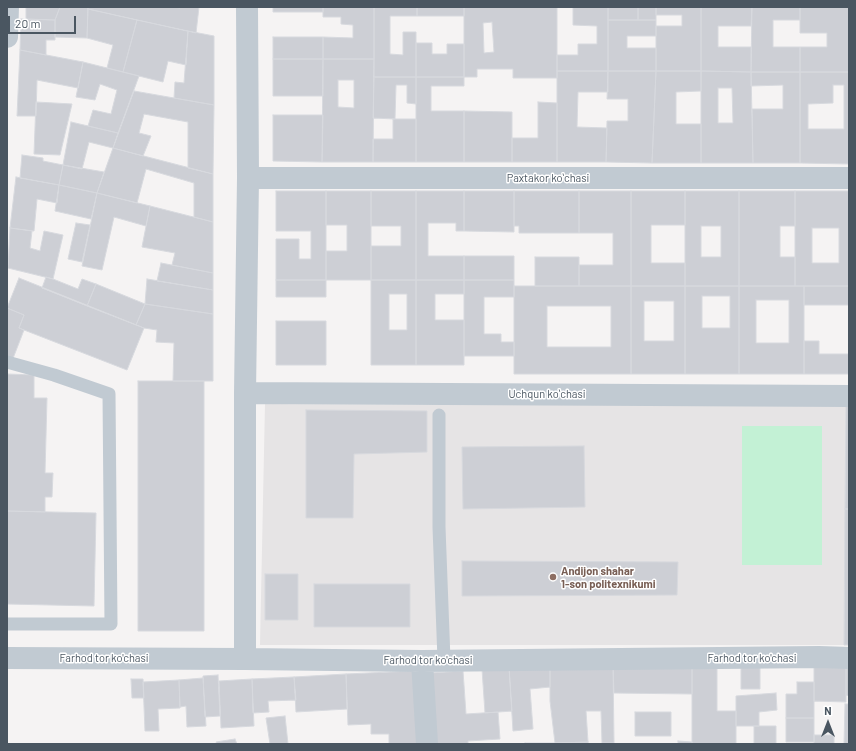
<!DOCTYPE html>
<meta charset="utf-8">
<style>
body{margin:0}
#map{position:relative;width:856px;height:751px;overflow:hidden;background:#f5f3f3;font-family:Barlow,sans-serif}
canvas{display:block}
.frame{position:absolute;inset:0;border:8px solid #4a5661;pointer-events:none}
.north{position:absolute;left:808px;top:703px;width:40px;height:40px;-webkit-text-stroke:3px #fff;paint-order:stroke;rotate:0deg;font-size:11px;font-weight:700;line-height:16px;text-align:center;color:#4a5661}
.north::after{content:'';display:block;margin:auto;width:14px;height:18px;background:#4a5661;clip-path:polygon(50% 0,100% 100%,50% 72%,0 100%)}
.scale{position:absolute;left:8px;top:16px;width:68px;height:18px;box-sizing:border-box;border:2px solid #4a5661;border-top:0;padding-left:5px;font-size:12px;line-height:14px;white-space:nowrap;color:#4a5661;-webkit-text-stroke:3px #fff;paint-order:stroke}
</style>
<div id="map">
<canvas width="856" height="751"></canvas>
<div class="frame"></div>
<div class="north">N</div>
<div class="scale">20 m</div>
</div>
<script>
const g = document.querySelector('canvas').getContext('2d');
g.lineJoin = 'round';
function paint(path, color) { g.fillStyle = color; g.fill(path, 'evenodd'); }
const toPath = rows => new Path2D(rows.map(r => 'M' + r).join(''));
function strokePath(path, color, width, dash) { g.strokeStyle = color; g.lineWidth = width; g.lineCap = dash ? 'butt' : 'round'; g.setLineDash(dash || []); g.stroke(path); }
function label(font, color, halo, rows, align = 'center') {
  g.font = font + ' Barlow,sans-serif'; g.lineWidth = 3; g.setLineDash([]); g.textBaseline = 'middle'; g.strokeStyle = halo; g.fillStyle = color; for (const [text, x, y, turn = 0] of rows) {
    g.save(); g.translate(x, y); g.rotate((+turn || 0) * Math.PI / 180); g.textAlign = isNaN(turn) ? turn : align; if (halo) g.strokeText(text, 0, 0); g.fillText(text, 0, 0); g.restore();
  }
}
paint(toPath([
 [265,404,846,405,844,645,260,645]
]), '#e6e4e5');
paint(toPath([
 [742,426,822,426,822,565,742,565]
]), '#c3f1d5');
const building = toPath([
 [26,7,60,7,55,20,26,19,26,7],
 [60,7,88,7,87,38,55,37,55,20,60,7],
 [88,7,173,7,180,8,180,7,199,7,196,33,88,9,88,7],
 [273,7,323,7,323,12,273,12,273,7],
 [323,7,374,7,374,59,323,59,323,37,353,38,353,25,341,24,341,17,323,17,323,7],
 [374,7,417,7,417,16,390,16,390,54,403,55,403,32,416,32,416,77,374,77,374,7],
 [417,7,464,7,464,16,417,16,417,7],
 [464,7,557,7,557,78,513,78,513,69,477,69,477,77,464,77,464,7],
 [492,22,494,52,484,53,483,23,492,22],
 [573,7,608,7,608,71,557,71,557,55,578,55,578,44,597,44,597,26,573,25,573,7],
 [608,7,638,7,638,20,608,20,608,7],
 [638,7,656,7,656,20,638,20,638,7],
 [656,7,701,7,701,71,656,71,656,26,682,26,682,15,656,15,656,7],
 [701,7,752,7,751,26,718,26,718,47,751,47,751,72,701,71,701,7],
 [752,7,800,7,800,20,773,20,773,47,800,47,800,72,751,72,752,7],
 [800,7,849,7,849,72,800,72,800,47,827,47,827,33,800,33,800,7],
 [88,9,137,20,123,72,107,68,113,45,87,38,88,9],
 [21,19,55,20,55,40,46,40,46,55,20,50,21,19],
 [137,20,188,31,186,65,168,61,163,82,123,72,137,20],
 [608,20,656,20,656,36,627,36,627,48,656,48,656,71,608,71,608,20],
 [188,31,214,36,214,105,174,98,175,82,184,83,188,31],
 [273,37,323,37,323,59,273,59,273,37],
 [416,43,432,43,432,54,447,54,447,44,464,44,464,77,416,77,416,43],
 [20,50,83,62,78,88,37,80,36,116,17,116,20,50],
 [273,59,323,59,323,96,273,96,273,59],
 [323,59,374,59,373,162,322,162,323,59],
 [338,80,354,80,354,108,338,107,338,80],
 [83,62,139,76,118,133,88,126,93,110,111,114,117,90,100,84,95,100,76,97,83,62],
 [557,71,608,71,608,92,578,92,577,127,607,128,606,162,557,162,557,71],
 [608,71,656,71,652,163,606,162,607,121,628,121,628,99,607,99,608,71],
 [656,71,701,71,701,91,676,92,676,124,701,124,701,163,652,163,656,71],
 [701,71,751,72,753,163,701,163,701,71],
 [718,88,732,88,733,123,718,123,718,88],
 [751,72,800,72,800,163,753,163,752,109,783,109,783,85,751,86,751,72],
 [800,72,849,72,849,164,800,163,800,72],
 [833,85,844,85,844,129,808,129,808,104,833,103,833,85],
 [374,77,416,77,416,104,407,103,407,85,396,85,395,119,373,118,374,77],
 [416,77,464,77,464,86,431,86,431,111,464,111,464,162,416,162,416,77],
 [134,91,214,105,213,174,188,168,188,122,144,114,139,133,151,136,143,156,113,148,134,91],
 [36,102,72,104,60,155,34,154,36,102],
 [538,102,557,103,557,162,512,162,512,138,538,138,538,102],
 [464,111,512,112,512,162,464,162,464,111],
 [273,115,323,115,322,162,273,161,273,115],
 [393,119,416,119,416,162,373,162,373,139,393,139,393,119],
 [71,122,118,133,113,148,89,142,82,169,63,165,71,122],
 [113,148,213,174,213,222,194,217,194,183,146,169,137,203,97,193,113,148],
 [22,155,43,158,43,161,63,165,59,185,20,178,22,155],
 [63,165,104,172,97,193,59,185,63,165],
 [16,177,59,185,57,203,37,199,34,231,10,228,16,177],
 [59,185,97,193,91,219,55,211,59,185],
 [276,191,326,191,326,280,276,280,276,239,299,239,299,259,311,259,311,231,276,231,276,191],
 [326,191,371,191,371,280,326,280,326,251,347,251,347,225,326,225,326,191],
 [371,191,416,191,416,280,371,280,371,246,401,246,401,226,371,226,371,191],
 [416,191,464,191,464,231,456,231,456,223,428,223,428,256,464,256,464,280,416,280,416,191],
 [464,191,514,191,514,232,464,231,464,191],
 [514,191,579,191,579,233,519,233,519,226,514,226,514,191],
 [579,191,631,191,631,286,579,286,579,265,613,265,613,233,579,233,579,191],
 [631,191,685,191,685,225,651,225,651,263,685,263,685,286,631,286,631,191],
 [685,191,739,191,739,286,685,286,685,191],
 [701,226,721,226,721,257,701,257,701,226],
 [739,191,795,191,795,226,780,226,780,257,795,257,795,286,739,286,739,191],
 [795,191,849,191,849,286,795,286,795,191],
 [812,228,839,228,839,263,812,263,812,228],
 [97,193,150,206,146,226,114,217,102,270,82,266,97,193],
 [150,206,213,222,213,273,172,265,175,253,142,247,150,206],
 [76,223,90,225,82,262,68,259,76,223],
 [10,228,32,231,30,248,40,251,44,231,63,235,53,279,8,268,10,228],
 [464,256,514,256,514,280,464,280,464,256],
 [535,257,579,257,579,286,535,286,535,257],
 [161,263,213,273,213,290,157,281,161,263],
 [46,277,53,279,78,289,82,279,96,284,87,306,42,288,46,277],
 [19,278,144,328,127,370,19,328,24,315,7,308,19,278],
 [147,279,213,290,213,314,145,304,147,279],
 [276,280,326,280,326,297,276,297,276,280],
 [371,280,416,280,416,365,371,365,371,280],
 [389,294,407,294,407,330,389,330,389,294],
 [416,280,464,280,464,294,435,294,435,320,464,320,464,365,416,365,416,280],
 [464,280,514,280,514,297,484,297,484,334,501,334,501,342,514,342,514,356,464,356,464,280],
 [96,284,145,304,136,325,87,306,96,284],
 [514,286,631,286,631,374,514,374,514,286],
 [547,306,611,306,611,347,547,347,547,306],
 [631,286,685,286,685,374,631,374,631,286],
 [644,301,674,301,674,341,644,341,644,301],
 [685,286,739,286,739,374,685,374,685,286],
 [702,296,730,296,730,328,702,328,702,296],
 [739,286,804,286,804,374,739,374,739,286],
 [756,300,789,300,789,343,756,343,756,300],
 [804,286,849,286,849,305,804,305,804,286],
 [145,304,213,314,213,381,173,381,174,343,156,342,157,330,144,328,136,325,145,304],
 [7,308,24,315,19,328,24,330,12,361,7,359,7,308],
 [276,321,326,321,326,365,276,365,276,321],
 [804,341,819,341,819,354,849,354,849,374,804,374,804,341],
 [7,374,34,375,34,398,47,398,45,473,53,473,52,497,45,497,45,512,7,511,7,374],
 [138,381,204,381,204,631,138,631,138,381],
 [846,405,849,405,849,509,845,509,846,405],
 [306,410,427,411,427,452,354,454,353,518,306,518,306,410],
 [584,446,585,507,463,509,462,447,584,446],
 [845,509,849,509,849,645,844,645,845,509],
 [7,511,96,513,94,606,7,604,7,511],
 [462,561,678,562,677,595,462,596,462,561],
 [265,574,298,574,298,620,265,620,265,574],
 [314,584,410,584,410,627,314,627,314,584],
 [550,666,550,687,530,689,533,729,513,731,509,667,550,666],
 [550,666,613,666,614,743,602,743,601,711,586,711,588,742,555,743,550,701,550,666],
 [613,666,692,666,692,694,614,693,613,666],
 [692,666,717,666,717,711,736,711,736,744,692,744,692,666],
 [741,666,760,666,760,689,741,689,741,666],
 [814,666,846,666,846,702,814,701,814,666],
 [846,666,849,666,849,696,846,695,846,666],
 [509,667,512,711,485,713,482,669,509,667],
 [413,671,420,744,389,744,389,734,371,734,371,724,348,725,346,674,413,671],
 [463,671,466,714,498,712,500,739,468,741,468,744,434,744,429,673,463,671],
 [346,674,347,709,296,712,294,677,346,674],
 [218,675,220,716,205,717,203,676,218,675],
 [294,677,296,700,268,701,269,712,253,713,252,679,294,677],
 [203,678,206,726,187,727,186,706,180,707,179,680,203,678],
 [131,679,143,679,144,698,132,698,131,679],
 [252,679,254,726,221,728,219,681,252,679],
 [179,680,180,708,158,709,159,731,145,731,143,682,179,680],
 [797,682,814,682,814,718,786,718,786,694,797,694,797,682],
 [776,693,777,710,759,712,759,726,736,726,736,696,776,693],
 [845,704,849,704,849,744,844,744,845,704],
 [635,712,671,712,671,736,635,736,635,712],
 [285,716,288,744,270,744,266,718,285,716],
 [786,718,814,718,814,742,786,742,786,718],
 [754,726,776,726,776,744,754,744,754,726],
 [814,735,834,735,834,744,844,744,814,744,814,735],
 [235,739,237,744,217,744,216,742,235,739],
 [678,741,692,742,692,744,678,744,678,741],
 [588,742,588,744,555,744,555,743,588,742],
 [525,743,555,743,555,744,525,744,525,743]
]);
paint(building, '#cdcfd5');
strokePath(building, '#d7d9de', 1);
strokePath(toPath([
 [7,362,54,375,109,394,111,624,7,624],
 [439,415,439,527,444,660]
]), '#c1cad2', 13);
strokePath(toPath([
 [7,37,8,7],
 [248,178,849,178],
 [245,393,849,396],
 [7,658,245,659,422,661,819,657,849,658],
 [245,659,245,393,248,178,247,7],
 [422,661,427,744]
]), '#c1cad2', 22);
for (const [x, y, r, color] of [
 [553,577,4,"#8d6e63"]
]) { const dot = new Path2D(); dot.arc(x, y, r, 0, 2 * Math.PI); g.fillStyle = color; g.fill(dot); strokePath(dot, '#fff', 1.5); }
label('11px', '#4a5661', '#fff', [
 ["Paxtakor koʻchasi",548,178],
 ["Uchqun koʻchasi",547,394],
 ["Farhod tor ko'chasi",104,658],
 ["Farhod tor ko'chasi",752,658],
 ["Farhod tor ko'chasi",428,660]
]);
label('bold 11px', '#785e54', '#fff', [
 ["Andijon shahar",561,571],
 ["1-son politexnikumi",561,584]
], 'left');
</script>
